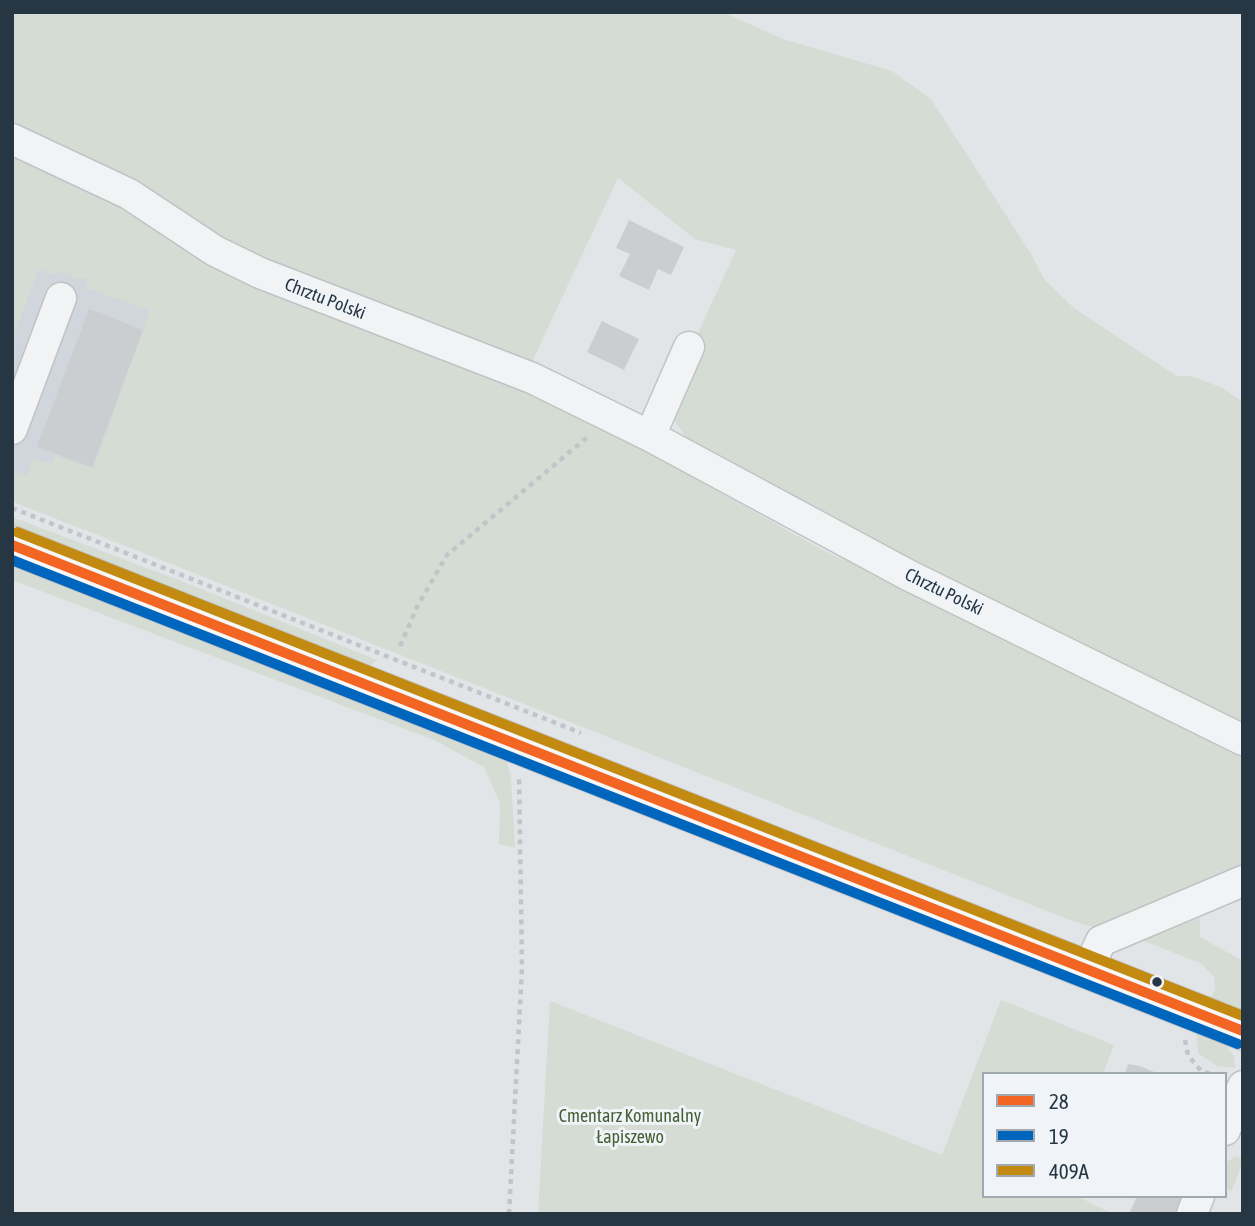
<!DOCTYPE html>
<meta charset="utf-8">
<style>
body{margin:0}
#map{position:relative;width:1255px;height:1226px;overflow:hidden;background:#e2e5e8;font-family:"Asap Condensed",sans-serif}
canvas{display:block}
.frame{position:absolute;inset:0;border:14px solid #273643;pointer-events:none}
.legend{position:absolute;left:982px;top:1072px;width:245px;height:126px;box-sizing:border-box;background:#f0f4f8;border:2px solid #a0a8b0;margin:0;padding:9px 12px;list-style:none;font-size:21px;color:#273643}
.legend li{display:flex;align-items:center;gap:14px;height:35px}
.legend b{width:35px;border:2px solid #a0a8b0}
</style>
<div id="map">
<canvas width="1255" height="1226"></canvas>
<div class="frame"></div>
<ul class="legend">
<li><b style="height:9px;background:#f26522"></b>28</li>
<li><b style="height:9px;background:#0065bd"></b>19</li>
<li><b style="height:9px;background:#c38a11"></b>409A</li>
</ul>
</div>
<script>
const g = document.querySelector('canvas').getContext('2d');
g.lineJoin = 'round';
function paint(path, color) { g.fillStyle = color; g.fill(path, 'evenodd'); }
const toPath = rows => new Path2D(rows.map(r => 'M' + r).join(''));
function strokePath(path, color, width, dash) { g.strokeStyle = color; g.lineWidth = width; g.lineCap = dash ? 'butt' : 'round'; g.setLineDash(dash || []); g.stroke(path); }
function label(font, color, halo, rows, align = 'center') {
  g.font = font + ' "Asap Condensed",sans-serif'; g.lineWidth = 6; g.setLineDash([]); g.textBaseline = 'middle'; g.strokeStyle = halo; g.fillStyle = color; for (const [text, x, y, turn = 0] of rows) {
    g.save(); g.translate(x, y); g.rotate((+turn || 0) * Math.PI / 180); g.textAlign = isNaN(turn) ? turn : align; if (halo) g.strokeText(text, 0, 0); g.fillText(text, 0, 0); g.restore();
  }
}
paint(toPath([
 [38,221,188,254,85,530,12,501,12,290]
]), '#d0d6dc');
paint(toPath([
 [12,12,723,12,783,39,892,71,931,99,1031,254,1044,279,1075,309,1177,376,1191,376,1223,388,1243,402,1243,728,872,550,694,449,674,420,699,331,736,250,695,239,618,178,531,364,233,253,12,131],
 [12,147,455,359,554,403,621,437,826,552,891,580,1243,750,1243,872,1101,930,1067,919,12,501,12,470,27,475,33,458,51,464,55,455,93,469,150,311,85,287,88,280,83,277,81,280,59,271,56,276,39,269,12,340],
 [12,517,181,581,377,660,366,668,12,533],
 [12,561,506,757,511,777,515,848,499,844,500,803,484,767,434,740,12,580],
 [1200,918,1200,937,1243,961,1243,1016,1208,1002,1215,990,1214,977,1202,964,1142,940],
 [1001,1000,1114,1045,1103,1074,984,1074,984,1196,1077,1196,1113,1214,538,1214,550,1001,942,1155],
 [1196,1029,1217,1036,1226,1045,1234,1057,1235,1068,1217,1066,1198,1053],
 [1236,1156,1243,1159,1243,1162,1231,1192,1225,1186,1225,1163]
]), '#d4dcd3');
paint(toPath([
 [629,220,684,247,671,275,658,269,649,290,619,276,630,254,616,248],
 [89,309,143,330,92,467,37,447],
 [602,321,639,339,624,370,587,352],
 [1128,1064,1140,1066,1159,1074,1125,1074],
 [1137,1196,1184,1196,1183,1214,1129,1214]
]), '#cbced0');
const minor = toPath([
 [12,139,129,194,215,251,260,273,532,378,650,436,908,575,1243,740],
 [12,429,61,298],
 [650,436,689,347],
 [1087,971,1101,941,1243,881],
 [1225,1130,1243,1086],
 [1192,1214,1199,1196]
]);
const major = toPath([
 [12,545,1243,1031]
]);
strokePath(minor, '#c0c3c6', 33);
strokePath(major, '#bfc3c6', 40);
strokePath(toPath([
 [12,508,581,733],
 [400,646,418,605,447,555,590,435],
 [1185,1040,1188,1055,1201,1071,1211,1074],
 [509,1214,522,968,519,775]
]), '#c1c5c8', 4.5, [5, 5]);
strokePath(minor, '#f2f3f4', 30);
strokePath(major, '#f6f7f7', 37);
strokePath(toPath([
 [12,545,1243,1031]
]), '#f26522', 10);
strokePath(toPath([
 [12,560,1238,1044]
]), '#0065bd', 10);
strokePath(toPath([
 [17,532,1243,1016]
]), '#c38a11', 10);
for (const [x, y, r, color] of [
 [1157,982,6,"#273643"]
]) { const dot = new Path2D(); dot.arc(x, y, r, 0, 2 * Math.PI); g.fillStyle = color; g.fill(dot); strokePath(dot, '#f0f4f8', 2.5); }
label('18px', '#273643', '#f0f4f8', [
 ["Chrztu Polski",325,299,21],
 ["Chrztu Polski",944,592,26]
]);
label('18px', '#446034', '#f0f4f8', [
 ["Cmentarz Komunalny",630,1116],
 ["Łapiszewo",630,1137]
]);
</script>
